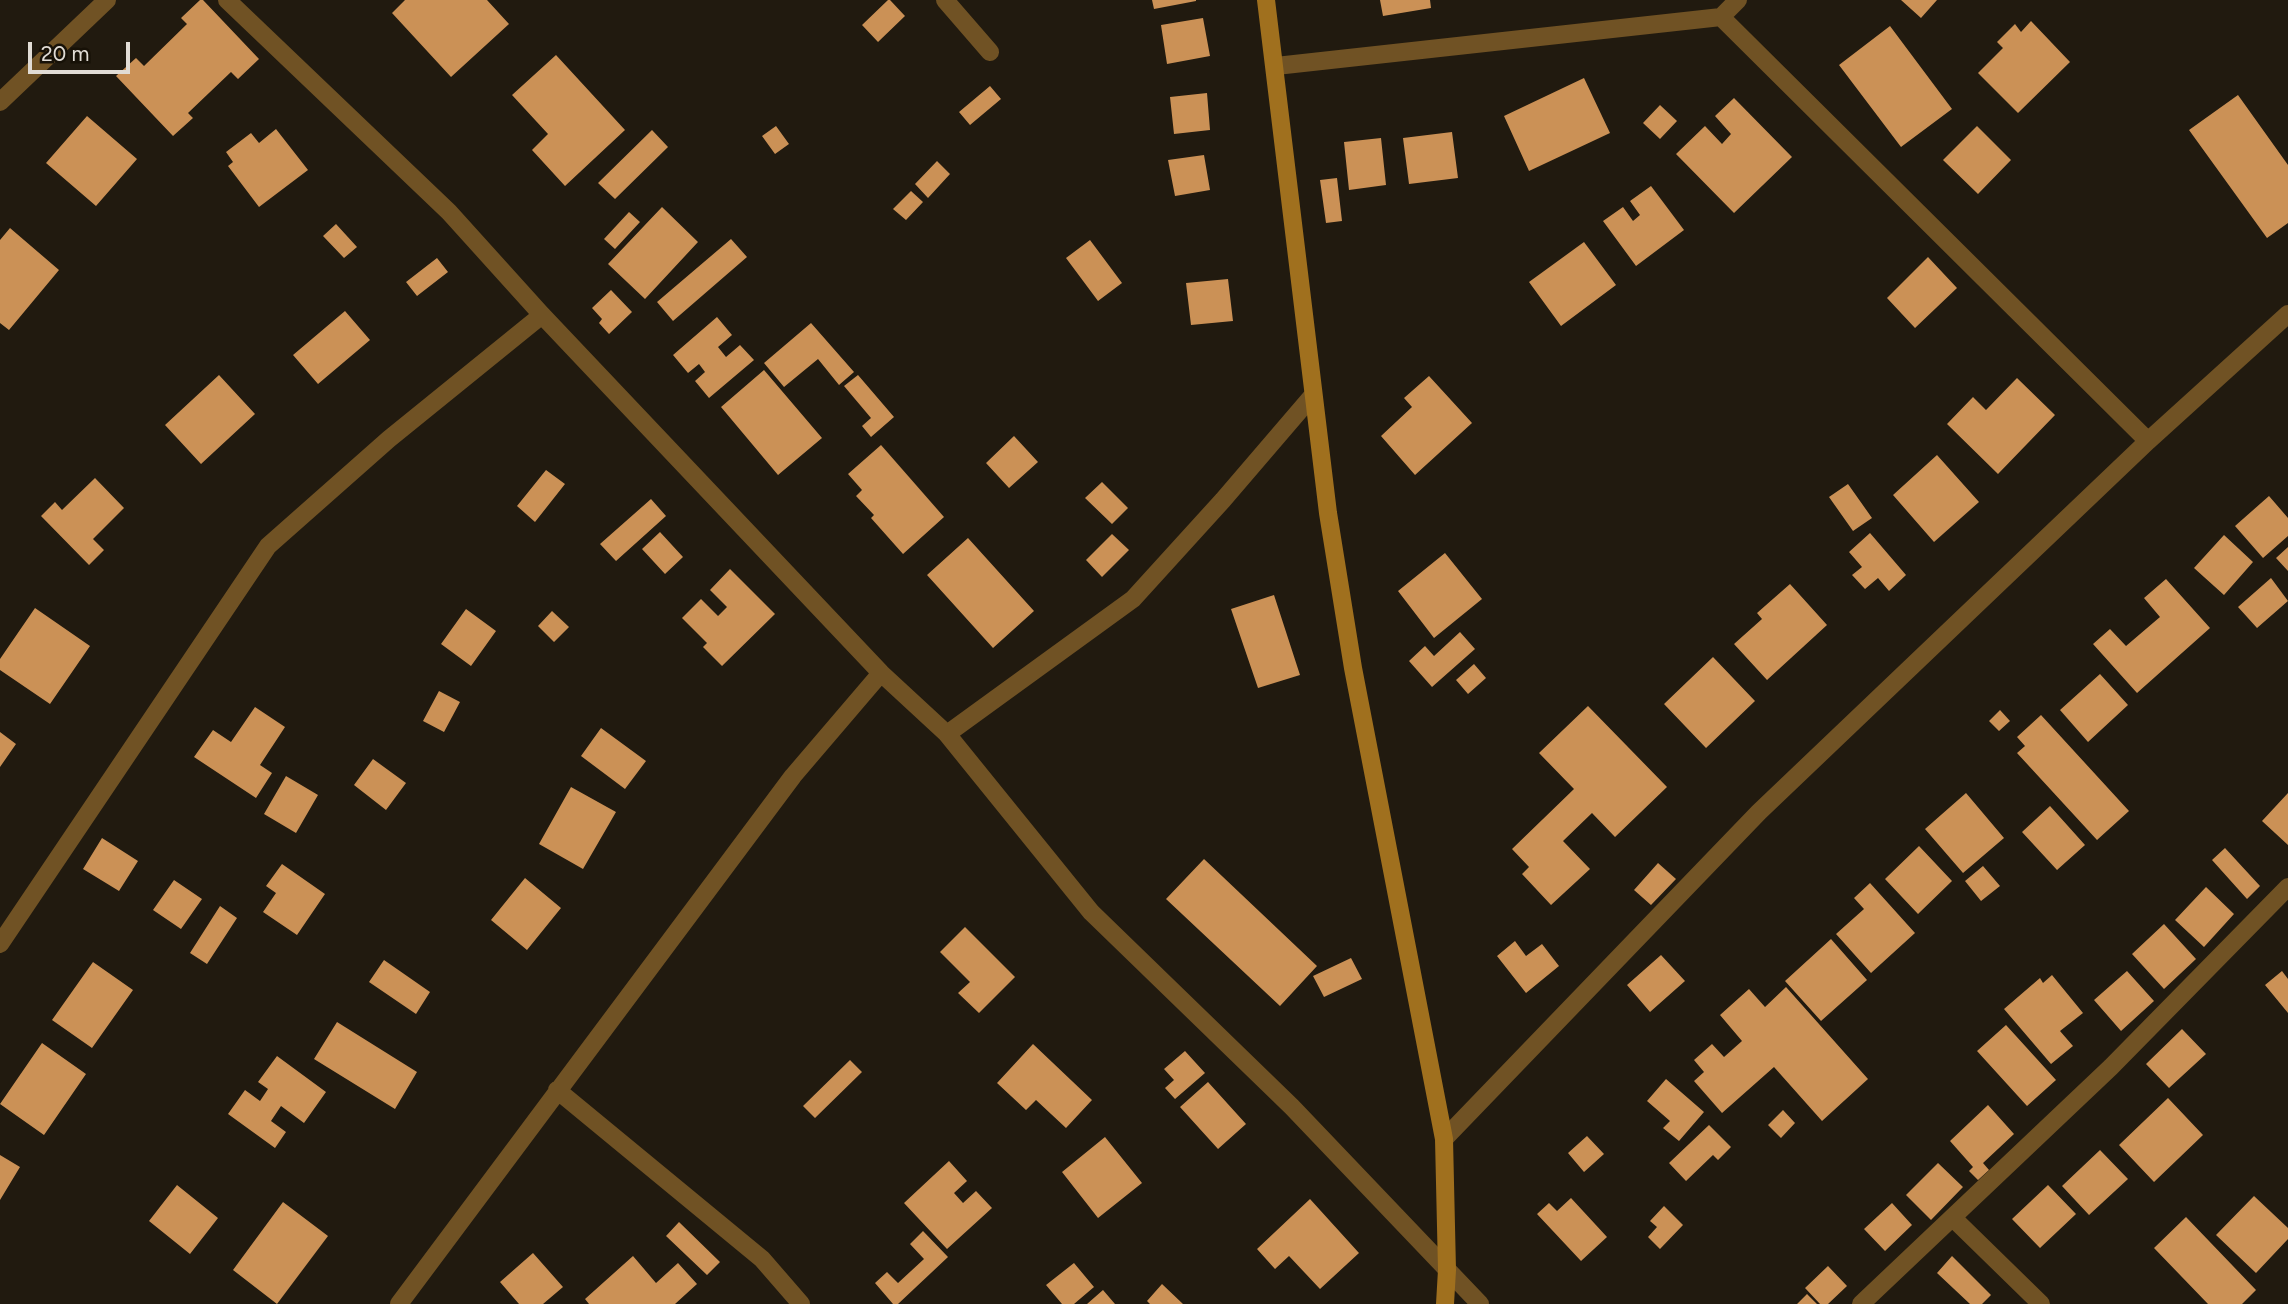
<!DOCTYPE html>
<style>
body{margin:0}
#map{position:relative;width:2288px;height:1304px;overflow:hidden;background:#211a0f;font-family:Figtree,sans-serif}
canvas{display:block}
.scale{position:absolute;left:28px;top:42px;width:102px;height:32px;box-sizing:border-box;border:4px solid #e1dcd5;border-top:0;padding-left:9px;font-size:21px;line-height:24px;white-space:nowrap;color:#e1dcd5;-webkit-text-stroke:5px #171107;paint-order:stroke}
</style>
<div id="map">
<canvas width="2288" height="1304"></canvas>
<div class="scale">20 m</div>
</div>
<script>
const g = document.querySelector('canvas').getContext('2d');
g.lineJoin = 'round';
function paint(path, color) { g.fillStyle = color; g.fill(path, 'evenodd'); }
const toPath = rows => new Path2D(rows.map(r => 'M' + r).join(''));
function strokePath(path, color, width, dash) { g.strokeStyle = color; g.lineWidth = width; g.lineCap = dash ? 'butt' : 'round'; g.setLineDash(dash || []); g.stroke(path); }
paint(toPath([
 [200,0,203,0,259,59,238,79,231,72,188,113,193,118,173,136,116,76,136,58,144,66,187,24,181,18],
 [405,0,487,0,509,24,451,77,392,13],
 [888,0,890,0,905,16,878,42,862,25],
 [1152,0,1196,0,1196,1,1154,9],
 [1380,0,1430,0,1431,8,1383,16],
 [1901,0,1937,0,1921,18],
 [1203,18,1210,56,1167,64,1161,25],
 [2031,21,2070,62,2018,113,1978,73,2003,48,1997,42,2015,24,2021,32],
 [1890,26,1952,109,1901,147,1839,65],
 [556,55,625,130,565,186,532,150,548,134,512,95],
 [1584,78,1610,133,1529,171,1504,116],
 [990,86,1001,99,970,125,959,112],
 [1207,93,1210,130,1174,134,1170,97],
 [2238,95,2288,165,2288,223,2267,238,2189,130],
 [1734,98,1792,157,1734,213,1676,154,1705,126,1722,144,1731,134,1715,116],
 [1660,105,1677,121,1660,139,1643,123],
 [87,116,137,159,96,206,46,163],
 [776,126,789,144,775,154,762,136],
 [1977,126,2011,160,1978,194,1943,160],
 [276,129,308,170,259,207,228,166,233,162,226,152,251,133,259,143],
 [652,130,668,147,615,199,598,183],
 [1452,132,1458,178,1409,184,1403,138],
 [1381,138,1386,185,1349,190,1344,142],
 [1204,155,1210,190,1175,196,1168,160],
 [937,161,950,174,928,198,915,184],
 [1337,178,1342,221,1326,223,1320,180],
 [1651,186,1684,230,1636,266,1603,221,1623,207,1633,221,1640,215,1630,201],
 [911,191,923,202,906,220,893,209],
 [662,207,698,242,645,299,608,264],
 [629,212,640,222,615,249,604,239],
 [336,224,357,247,344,258,323,236],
 [10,228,59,270,9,330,0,323,0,240],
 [731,239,747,257,673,321,657,302],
 [1090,240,1122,283,1098,301,1066,258],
 [1584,242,1616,285,1561,326,1529,282],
 [1928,257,1957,288,1915,328,1887,298],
 [437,258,448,272,417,296,406,282],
 [1228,279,1233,321,1191,325,1186,283],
 [611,290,632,312,609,334,599,323,602,319,592,308],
 [345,311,370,340,318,384,293,355],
 [717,317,732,335,718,347,726,357,740,345,754,360,709,398,695,381,705,372,699,364,688,373,673,355],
 [811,323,854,372,839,385,818,359,784,387,764,363],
 [764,370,822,438,778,475,721,407],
 [219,375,255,414,201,464,165,425],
 [858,375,894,417,871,437,862,426,871,418,844,386],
 [1429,376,1472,423,1415,475,1381,436,1412,407,1404,398],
 [2017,378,2055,415,1998,474,1947,424,1973,397,1986,410],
 [1014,436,1038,462,1009,488,986,463],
 [881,445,944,517,903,554,871,518,874,515,856,496,862,490,848,474],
 [1937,455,1979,502,1934,542,1893,495],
 [546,470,565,484,535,522,517,506],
 [95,478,124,508,93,539,104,550,89,565,41,516,55,502,62,510],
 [1102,482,1128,508,1112,524,1085,498],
 [1848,484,1872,518,1853,531,1829,497],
 [2269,496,2288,518,2288,536,2263,558,2235,526],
 [651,499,666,516,616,561,600,544],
 [660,532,683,557,665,574,642,549],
 [1870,533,1906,575,1889,591,1878,578,1865,589,1852,575,1862,567,1849,552],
 [1112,534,1129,550,1102,577,1086,560],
 [2224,535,2253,562,2224,595,2194,568],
 [968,538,1034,611,993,648,927,575],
 [2288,547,2288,571,2276,558],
 [1445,553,1482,599,1434,638,1398,591],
 [730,569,775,614,722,666,703,647,707,643,682,618,701,599,718,616,727,607,710,590],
 [2271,578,2288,601,2257,628,2238,607],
 [2166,579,2210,628,2137,693,2093,644,2110,629,2126,646,2160,617,2144,598],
 [1790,584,1827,625,1767,680,1734,644,1762,619,1757,613],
 [1274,595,1300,675,1258,688,1231,609],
 [35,608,90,646,50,704,0,670,0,659],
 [466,609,496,631,471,666,441,644],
 [552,611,569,627,554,642,538,626],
 [1460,632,1475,649,1432,687,1409,661,1425,646,1434,656],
 [1713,657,1755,701,1706,748,1664,704],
 [1474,664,1486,678,1468,694,1456,680],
 [2100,674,2128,705,2088,742,2060,710],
 [439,691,460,702,444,732,423,721],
 [1588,706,1667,787,1615,837,1592,813,1563,841,1590,869,1551,905,1522,874,1529,867,1512,849,1574,789,1539,753],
 [255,707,285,727,260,765,272,773,256,798,194,757,213,730,231,742],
 [2000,710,2010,721,1999,731,1989,721],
 [2041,715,2129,811,2097,840,2017,753,2025,746,2017,737],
 [601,728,646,761,625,789,581,756],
 [0,732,16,744,0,767],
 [373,759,406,783,386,810,354,785],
 [286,776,318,795,296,833,264,814],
 [571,787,616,812,583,869,539,844],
 [1966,793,2004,838,1963,873,1925,829],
 [2288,793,2288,845,2262,821],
 [2050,806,2085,845,2057,870,2022,832],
 [102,838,138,861,119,891,83,869],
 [1919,846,1952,881,1918,914,1885,879],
 [2225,848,2260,886,2247,899,2212,860],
 [1204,859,1317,966,1280,1006,1166,899],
 [1658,863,1676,879,1651,905,1634,890],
 [282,864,325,894,297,935,263,912,276,893,266,886],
 [1983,866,2000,886,1981,901,1965,881],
 [525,878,561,908,527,950,491,920],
 [174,880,202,899,181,929,153,910],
 [1870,883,1915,933,1871,973,1836,934,1864,909,1854,898],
 [2206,887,2234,914,2204,947,2175,920],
 [220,906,237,918,207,964,190,953],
 [2164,924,2196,959,2164,989,2132,954],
 [965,927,1015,977,979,1013,958,993,970,982,940,952],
 [1831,939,1867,980,1821,1021,1785,981],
 [1515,941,1526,956,1542,944,1559,966,1526,993,1497,956],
 [1661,955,1685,981,1650,1012,1627,985],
 [1351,958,1362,979,1324,997,1313,976],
 [384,960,430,992,416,1014,369,982],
 [93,962,133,990,92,1048,52,1020],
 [2127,971,2154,1001,2121,1031,2094,1000],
 [2282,971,2288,979,2288,1013,2265,985],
 [2052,975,2083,1013,2060,1031,2073,1046,2051,1064,2004,1009,2040,978,2043,983],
 [1786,987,1868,1079,1822,1121,1774,1067,1722,1113,1694,1081,1704,1072,1694,1060,1712,1044,1724,1057,1742,1041,1720,1015,1749,989,1765,1007],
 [337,1022,417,1072,395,1109,314,1059],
 [2006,1025,2056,1080,2027,1106,1977,1051],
 [2182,1029,2206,1054,2169,1088,2146,1064],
 [42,1043,86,1074,44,1135,0,1104],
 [1033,1044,1092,1100,1066,1128,1036,1100,1026,1110,997,1083],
 [1185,1051,1205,1073,1175,1099,1165,1088,1174,1080,1164,1069],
 [277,1056,326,1092,304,1123,281,1106,271,1121,286,1132,275,1148,228,1114,245,1090,260,1101,268,1089,258,1082],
 [850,1060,862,1072,815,1118,803,1106],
 [1666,1079,1704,1112,1679,1141,1663,1128,1670,1121,1647,1101],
 [1208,1082,1246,1124,1218,1149,1180,1107],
 [2168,1098,2203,1135,2154,1182,2119,1145],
 [1988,1105,2014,1134,1983,1163,1989,1170,1978,1180,1969,1171,1973,1167,1950,1141],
 [1783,1110,1795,1123,1781,1138,1768,1125],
 [1709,1125,1731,1147,1718,1160,1713,1155,1686,1181,1669,1163],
 [1587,1136,1604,1154,1584,1172,1568,1153],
 [1105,1137,1142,1183,1098,1218,1062,1172],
 [2100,1150,2128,1179,2089,1215,2062,1186],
 [0,1155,20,1167,0,1200],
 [949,1161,967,1181,954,1193,963,1203,976,1191,992,1208,947,1249,904,1203],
 [1938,1163,1963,1187,1931,1220,1906,1195],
 [177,1185,218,1218,190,1254,149,1221],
 [2048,1185,2076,1214,2040,1248,2012,1219],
 [2254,1196,2288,1228,2288,1239,2256,1273,2216,1235],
 [1571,1198,1607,1237,1581,1261,1537,1214,1549,1203,1557,1211],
 [1310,1199,1359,1253,1320,1289,1289,1256,1275,1269,1257,1249],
 [283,1202,328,1236,277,1304,233,1270],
 [1892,1203,1912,1225,1885,1251,1864,1229],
 [1664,1206,1683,1225,1660,1249,1648,1237,1657,1227,1650,1221],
 [2186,1217,2256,1290,2242,1304,2208,1304,2154,1248],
 [679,1222,720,1262,707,1275,666,1236],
 [923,1231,948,1257,898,1304,893,1304,875,1283,887,1272,898,1283,924,1259,910,1244],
 [533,1253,563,1287,543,1304,519,1304,500,1282],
 [633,1256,656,1283,678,1263,697,1284,675,1304,589,1304,585,1299],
 [1952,1256,1991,1295,1982,1304,1970,1304,1937,1273],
 [1074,1263,1094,1287,1074,1304,1062,1304,1046,1285],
 [1828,1266,1847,1286,1828,1304,1820,1304,1805,1288],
 [1162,1284,1183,1304,1150,1304,1147,1301],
 [1103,1290,1115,1304,1087,1304],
 [1807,1294,1817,1304,1797,1304]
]), '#cb9156');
strokePath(toPath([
 [227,0,449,212,542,315,881,673,947,734,1091,912,1292,1107,1480,1304],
 [945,0,990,52],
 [1721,17,1738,0],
 [1276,66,1721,17,2148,441],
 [0,102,107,0],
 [947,734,1133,599,1223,500,1313,395],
 [0,944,268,546,389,439,542,315],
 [557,1090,762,1259,801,1304],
 [1444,1139,1759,812,2148,441,2288,314],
 [1954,1219,2041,1304],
 [399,1304,793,776,881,673],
 [1861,1304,2111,1067,2288,887]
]), '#705224', 18);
strokePath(toPath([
 [1266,0,1328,513,1353,668,1444,1139,1447,1270,1445,1304]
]), '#a0701e', 18);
</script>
